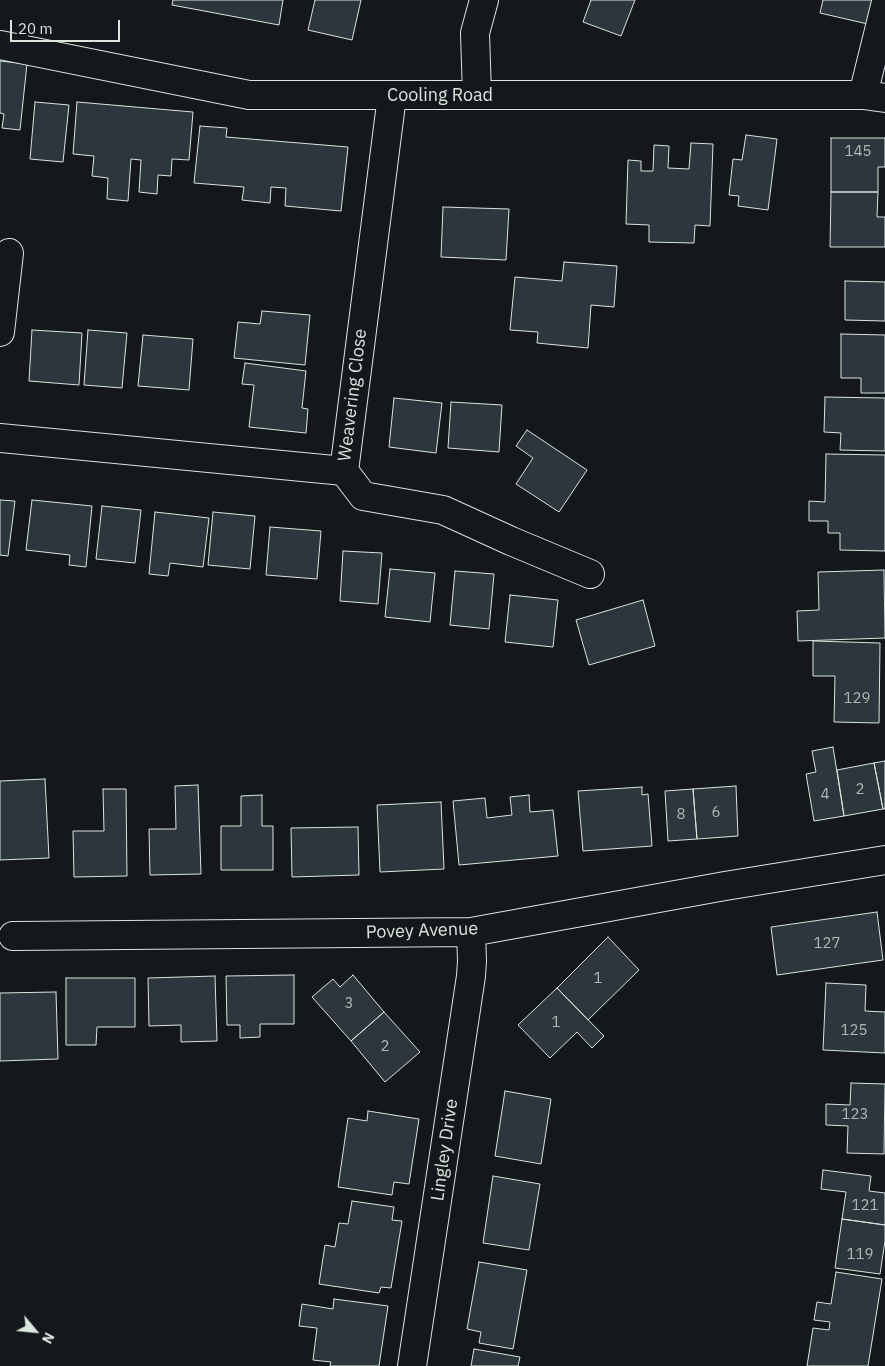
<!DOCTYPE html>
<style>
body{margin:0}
#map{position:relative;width:885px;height:1366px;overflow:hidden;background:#14181c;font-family:"IBM Plex Sans",sans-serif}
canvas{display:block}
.north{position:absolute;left:10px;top:1306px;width:50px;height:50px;-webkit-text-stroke:4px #14181c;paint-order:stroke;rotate:118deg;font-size:14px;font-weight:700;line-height:20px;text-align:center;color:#d8e6dc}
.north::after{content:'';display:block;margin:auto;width:18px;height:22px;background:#d8e6dc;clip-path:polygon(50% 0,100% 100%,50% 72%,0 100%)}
.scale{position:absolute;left:10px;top:20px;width:110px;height:22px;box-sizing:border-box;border:2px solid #d8e6dc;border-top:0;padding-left:6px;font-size:15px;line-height:18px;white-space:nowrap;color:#d8e6dc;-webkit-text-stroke:4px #14181c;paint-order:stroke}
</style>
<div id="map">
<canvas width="885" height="1366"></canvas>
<div class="north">N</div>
<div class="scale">20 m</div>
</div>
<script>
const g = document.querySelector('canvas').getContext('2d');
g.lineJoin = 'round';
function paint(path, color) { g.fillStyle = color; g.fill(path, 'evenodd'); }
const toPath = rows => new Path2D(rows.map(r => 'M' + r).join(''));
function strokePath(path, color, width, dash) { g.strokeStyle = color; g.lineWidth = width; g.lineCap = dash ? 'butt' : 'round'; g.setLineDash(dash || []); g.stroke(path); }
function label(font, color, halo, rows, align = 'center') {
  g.font = font + ' "IBM Plex Sans",sans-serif'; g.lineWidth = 4; g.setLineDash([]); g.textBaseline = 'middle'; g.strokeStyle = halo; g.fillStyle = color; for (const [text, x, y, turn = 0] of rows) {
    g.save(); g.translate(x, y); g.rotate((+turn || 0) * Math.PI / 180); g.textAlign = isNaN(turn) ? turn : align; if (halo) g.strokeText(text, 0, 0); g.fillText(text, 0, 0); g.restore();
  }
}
const building = toPath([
 [173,0,283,0,279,25,172,5,173,0],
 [315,0,361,0,352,40,308,30,315,0],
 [591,0,635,0,621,36,583,22,591,0],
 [823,0,877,0,872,25,820,13,823,0],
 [0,61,27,64,20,130,2,128,4,114,0,113,0,61],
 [35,102,69,105,63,162,30,159,35,102],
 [77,102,193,112,189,160,172,159,171,176,158,175,157,194,139,192,141,160,131,159,128,201,107,199,108,178,92,176,94,156,73,154,77,102],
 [200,126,227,128,226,137,348,147,341,211,285,206,286,188,271,187,270,203,242,200,244,187,194,183,200,126],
 [746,135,777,139,768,210,738,206,739,196,729,195,733,159,742,160,746,135],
 [831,138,885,138,885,167,878,167,878,192,831,192,831,138],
 [691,143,713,144,710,226,695,225,694,243,649,242,649,225,626,224,628,160,641,161,641,171,653,171,654,145,669,146,668,168,689,169,691,143],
 [831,192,878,192,877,217,885,217,885,247,830,247,831,192],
 [443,207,509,209,506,260,441,257,443,207],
 [564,262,617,266,614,307,591,305,588,348,537,343,538,332,510,330,515,277,562,281,564,262],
 [845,281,885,282,885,321,845,320,845,281],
 [262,311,310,315,305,365,234,358,238,322,260,324,262,311],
 [32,330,82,333,79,385,29,381,32,330],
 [88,330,127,333,122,388,84,385,88,330],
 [841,334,885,335,885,393,861,393,861,378,841,378,841,334],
 [143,335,193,339,189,390,138,386,143,335],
 [245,363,306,371,302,408,308,409,306,433,249,427,254,385,242,384,245,363],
 [825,397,885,398,885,451,840,450,841,433,824,432,825,397],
 [394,398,442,403,436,453,389,447,394,398],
 [451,402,502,405,499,452,448,448,451,402],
 [527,430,587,470,559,512,516,484,533,458,516,446,527,430],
 [826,454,885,455,885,551,840,550,840,533,828,533,828,521,809,521,809,501,825,502,826,454],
 [0,500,15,501,8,556,0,555,0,500],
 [32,500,92,506,86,567,69,565,70,555,26,550,32,500],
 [102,506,141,510,135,563,96,559,102,506],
 [155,512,209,518,203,567,170,563,168,576,149,574,155,512],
 [213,512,255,516,250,569,208,565,213,512],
 [270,527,321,531,317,579,266,575,270,527],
 [343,551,382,553,378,604,340,601,343,551],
 [390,569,435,573,430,622,385,617,390,569],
 [884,570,885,638,798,641,797,611,819,610,818,572,884,570],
 [455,571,494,574,489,629,450,625,455,571],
 [510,595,558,600,553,647,505,642,510,595],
 [643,600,655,646,589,665,576,620,643,600],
 [813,641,880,643,879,723,834,722,835,676,813,676,813,641],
 [833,747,844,816,814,821,806,774,816,772,812,751,833,747],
 [885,761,885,809,883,809,874,763,885,761],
 [874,763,883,809,844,816,837,770,874,763],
 [45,779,49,858,0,860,0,781,45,779],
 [198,785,201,874,150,875,149,829,176,829,175,786,198,785],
 [736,786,738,836,697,839,693,789,736,786],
 [642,787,642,795,648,794,652,846,583,851,578,791,642,787],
 [103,789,126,789,127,876,74,877,73,831,104,831,103,789],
 [693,789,697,839,668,841,665,791,693,789],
 [262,795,262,826,273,826,273,870,221,870,221,826,241,826,241,796,262,795],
 [529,795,530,812,553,810,558,856,459,865,453,801,485,798,487,818,512,815,510,797,529,795],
 [441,802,444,869,380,872,377,805,441,802],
 [358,827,359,875,292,877,291,828,358,827],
 [877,912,883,960,777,975,771,927,877,912],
 [608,937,639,970,588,1020,557,988,608,937],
 [294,975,294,1024,260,1024,260,1037,240,1038,240,1025,227,1025,226,976,294,975],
 [353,975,384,1012,351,1041,312,997,333,979,340,987,353,975],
 [215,976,217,1041,181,1042,181,1025,149,1026,148,978,215,976],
 [66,978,135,978,135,1027,97,1027,96,1045,66,1045,66,978],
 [826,983,866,985,865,1011,885,1012,885,1053,823,1050,826,983],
 [557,988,604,1036,592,1048,577,1032,550,1058,518,1025,557,988],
 [56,992,58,1059,0,1061,0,993,56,992],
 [384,1012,420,1052,385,1082,351,1041,384,1012],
 [851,1083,885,1084,884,1154,847,1153,848,1126,826,1125,826,1104,850,1105,851,1083],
 [505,1091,551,1099,541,1164,495,1156,505,1091],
 [368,1111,419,1119,409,1184,394,1182,392,1195,338,1187,348,1118,367,1121,368,1111],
 [823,1170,871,1176,869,1191,885,1193,885,1225,842,1219,846,1192,821,1189,823,1170],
 [493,1176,540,1184,529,1250,483,1243,493,1176],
 [352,1201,394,1207,392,1220,402,1221,391,1288,381,1287,379,1293,319,1284,325,1245,335,1247,339,1223,348,1224,352,1201],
 [842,1219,885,1225,885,1241,880,1274,835,1268,842,1219],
 [479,1262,527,1270,513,1349,479,1343,481,1332,467,1329,479,1262],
 [836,1272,882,1279,868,1366,807,1366,813,1328,829,1330,830,1322,814,1320,817,1302,831,1304,836,1272],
 [334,1299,388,1306,379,1366,330,1366,331,1362,313,1360,317,1328,299,1326,302,1304,333,1309,334,1299],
 [474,1349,520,1357,518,1366,471,1366,474,1349]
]);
paint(building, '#2c363c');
strokePath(building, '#d8e6dc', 1);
const minor = toPath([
 [477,95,475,33,484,0],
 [863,95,885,6],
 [0,332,9,253],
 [0,438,344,471,392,96],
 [344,471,363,496,443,510,511,541,590,574],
 [13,936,471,932,725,886,885,860],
 [412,1366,471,976,472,961,471,932]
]);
const major = toPath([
 [0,45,249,95,863,95,885,98]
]);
strokePath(minor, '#d8e6dc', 30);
strokePath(major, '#d8e6dc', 30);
strokePath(minor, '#14181c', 28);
strokePath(major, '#14181c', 28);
label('15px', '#adbab4', null, [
 ["145",858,152],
 ["129",857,699],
 ["2",860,790],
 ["4",825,795],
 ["6",716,813],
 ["8",681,815],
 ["127",827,944],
 ["1",598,979],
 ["3",349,1004],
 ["1",556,1023],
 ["125",854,1031],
 ["2",385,1047],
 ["123",855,1115],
 ["121",865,1206],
 ["119",860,1255]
]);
label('18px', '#d8e6dc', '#14181c', [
 ["Cooling Road",440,96],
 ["Weavering Close",353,395,-83],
 ["Povey Avenue",422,931,-2],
 ["Lingley Drive",445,1150,-82]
]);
</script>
